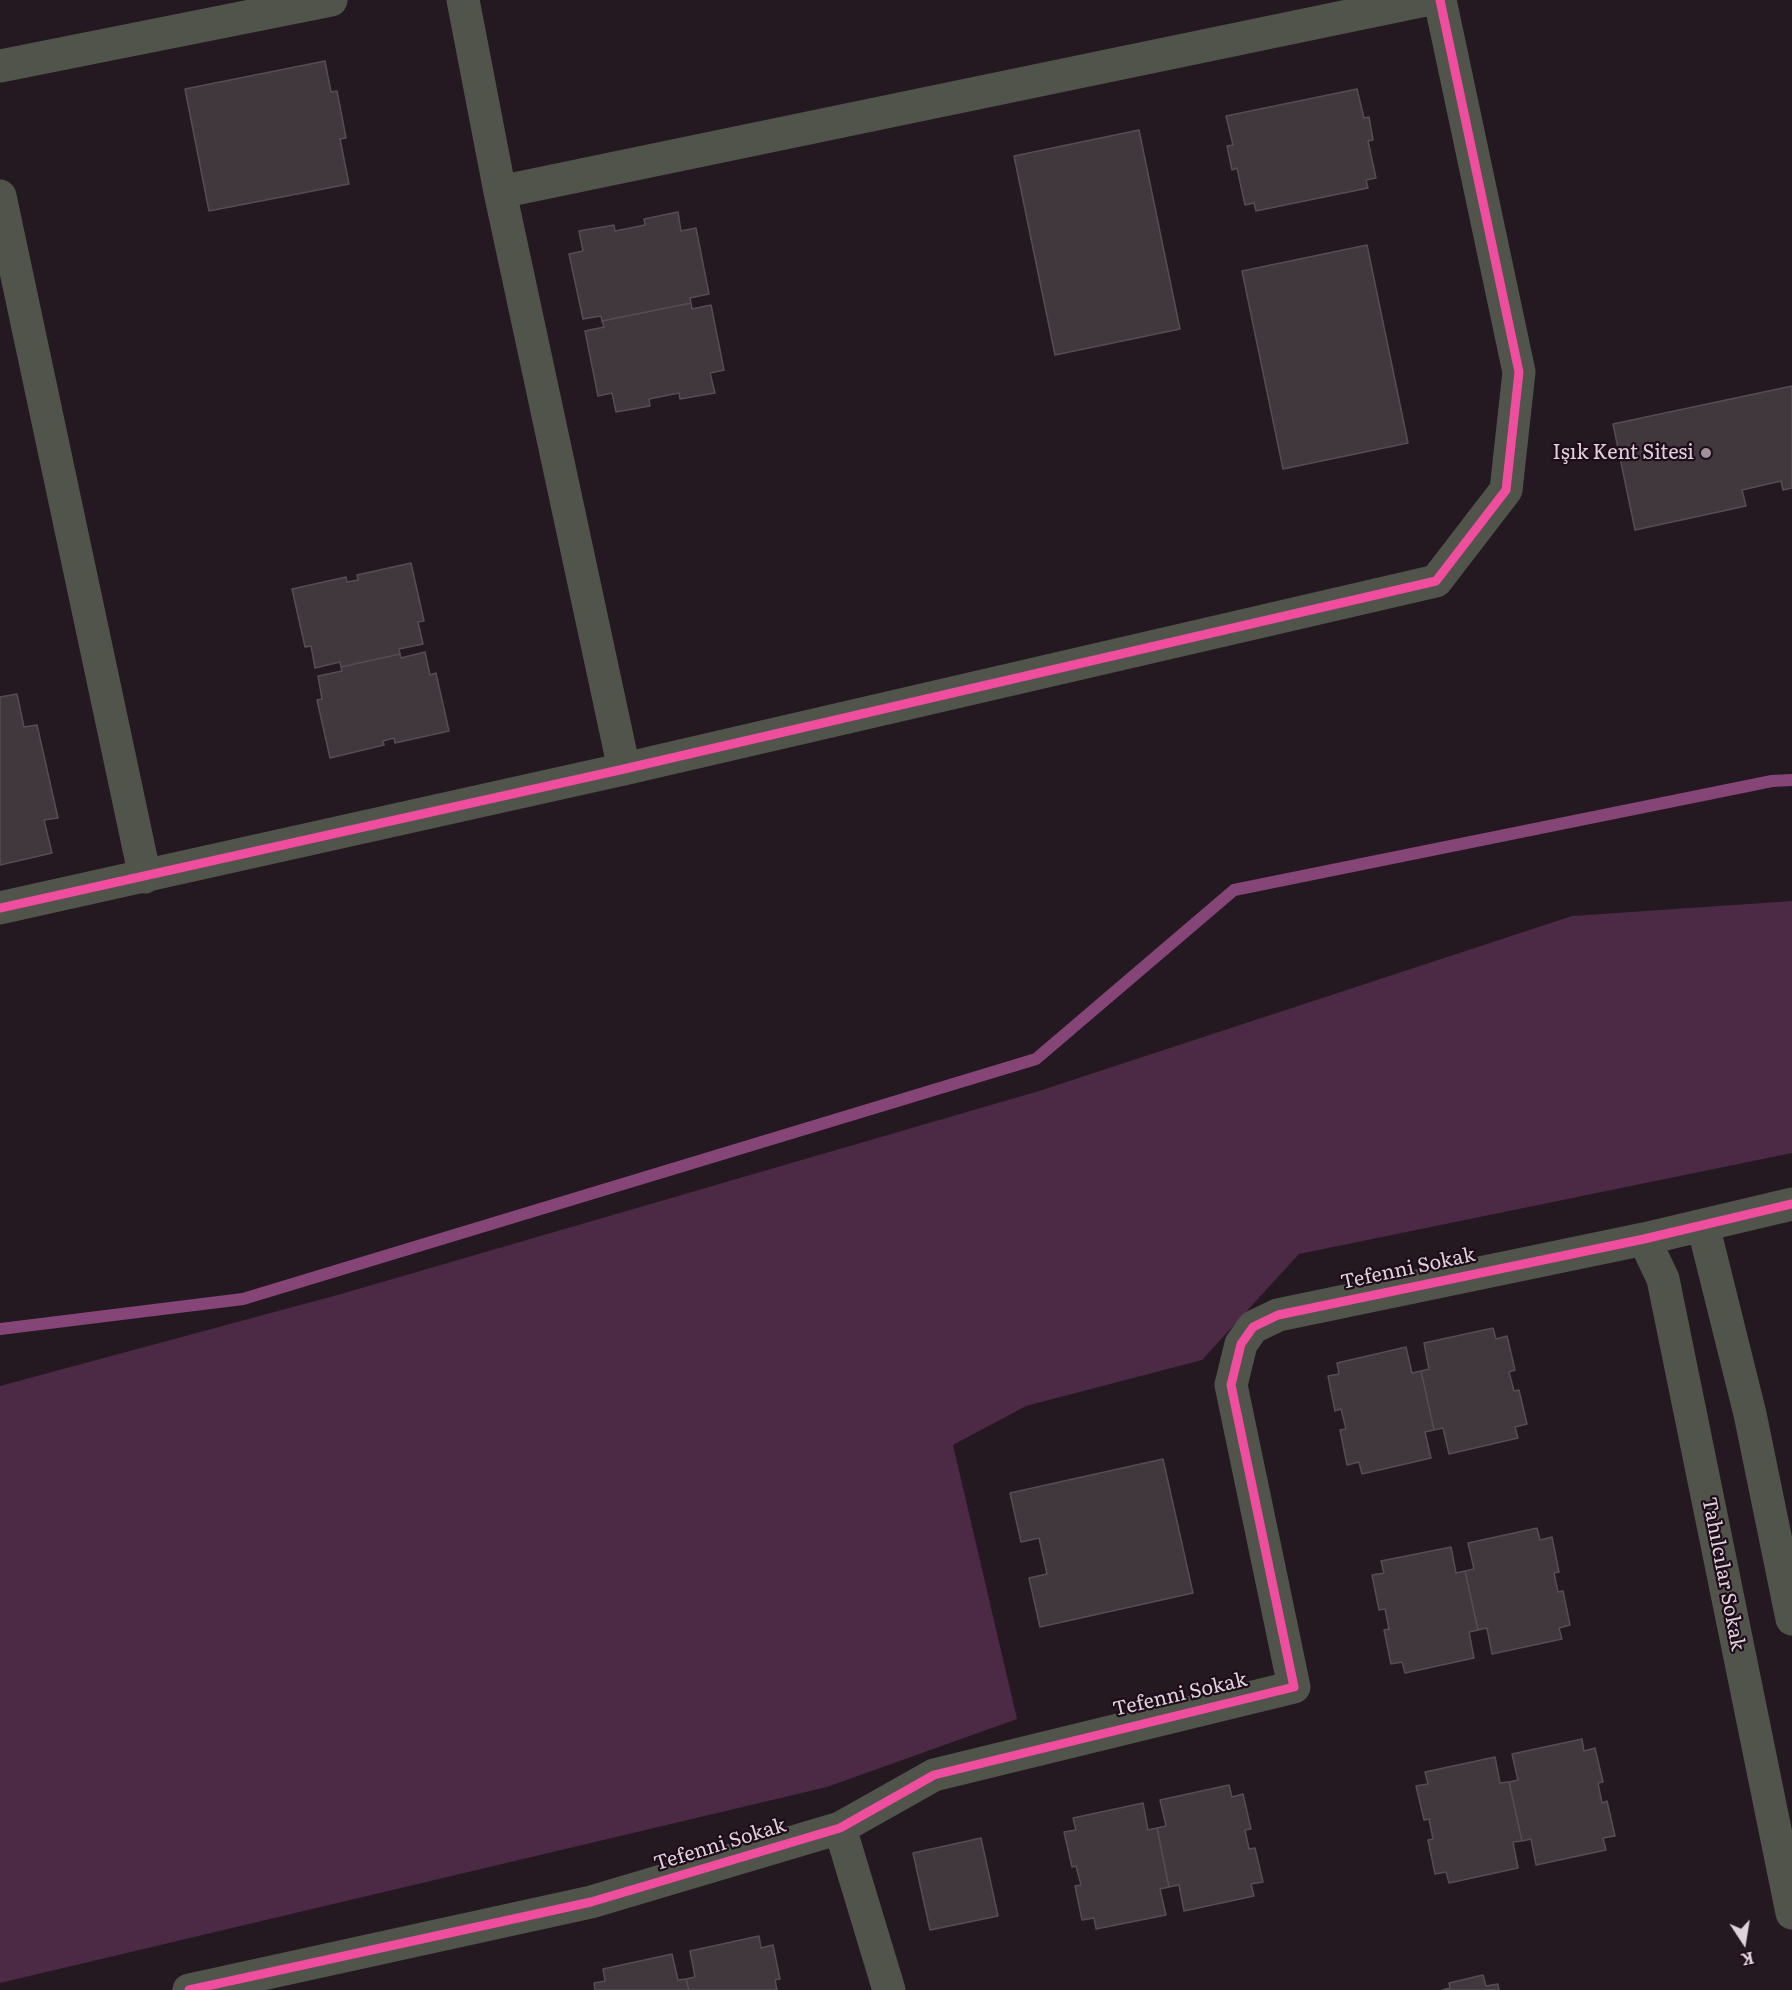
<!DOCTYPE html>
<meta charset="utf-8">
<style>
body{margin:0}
#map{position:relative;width:1792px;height:1990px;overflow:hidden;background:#241921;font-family:Literata,serif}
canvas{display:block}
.north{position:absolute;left:1714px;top:1912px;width:60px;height:60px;-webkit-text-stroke:4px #1e0c1a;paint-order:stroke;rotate:168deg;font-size:16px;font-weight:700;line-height:24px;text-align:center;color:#dfd2db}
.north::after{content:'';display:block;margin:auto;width:21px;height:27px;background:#dfd2db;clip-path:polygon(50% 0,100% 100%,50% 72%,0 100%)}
</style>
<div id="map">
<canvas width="1792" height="1990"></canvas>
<div class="north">K</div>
</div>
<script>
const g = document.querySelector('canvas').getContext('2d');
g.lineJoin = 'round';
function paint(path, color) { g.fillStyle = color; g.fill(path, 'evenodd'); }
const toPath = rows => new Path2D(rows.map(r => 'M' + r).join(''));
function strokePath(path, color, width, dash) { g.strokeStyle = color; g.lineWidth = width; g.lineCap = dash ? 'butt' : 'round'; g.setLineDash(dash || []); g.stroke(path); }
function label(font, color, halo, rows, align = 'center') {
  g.font = font + ' Literata,serif'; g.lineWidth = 4.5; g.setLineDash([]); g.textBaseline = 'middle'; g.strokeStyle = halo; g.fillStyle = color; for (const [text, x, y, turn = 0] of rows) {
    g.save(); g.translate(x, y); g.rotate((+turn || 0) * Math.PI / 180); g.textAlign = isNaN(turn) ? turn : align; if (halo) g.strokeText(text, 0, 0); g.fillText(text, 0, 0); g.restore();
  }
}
paint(toPath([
 [1792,901,1792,1153,1299,1254,1202,1360,1026,1406,953,1445,1017,1719,827,1787,0,1983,0,1386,341,1294,1039,1091,1572,916]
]), '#4c2944');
strokePath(toPath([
 [0,1329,243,1299,1036,1059,1234,890,1772,781,1792,780]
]), '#854577', 12);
const building = toPath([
 [325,61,331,92,337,91,346,138,340,139,349,184,209,211,185,89,325,61],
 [1357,89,1364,118,1369,117,1373,140,1368,141,1376,178,1366,180,1368,188,1256,211,1254,203,1245,205,1237,168,1232,170,1227,146,1233,145,1226,116,1357,89],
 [1139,130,1180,329,1055,355,1014,156,1139,130],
 [678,212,681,231,696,228,709,294,690,298,691,303,602,321,601,316,583,319,569,254,583,251,579,231,614,225,615,231,645,225,644,219,678,212],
 [1367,245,1408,443,1283,469,1242,271,1367,245],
 [691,303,692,309,711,305,724,370,710,373,715,393,680,399,679,393,649,399,650,406,616,412,612,393,598,396,585,331,604,327,602,321,691,303],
 [1792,386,1792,488,1783,490,1781,481,1742,490,1746,506,1635,530,1613,424,1792,386],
 [411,563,424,621,418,622,423,644,399,649,400,654,341,667,340,662,315,668,311,646,305,647,292,589,346,577,347,582,358,580,357,575,411,563],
 [425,652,430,675,436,673,449,731,395,743,394,738,383,741,384,745,330,758,317,700,322,699,318,676,342,671,341,667,400,654,401,658,425,652],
 [17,694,24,727,37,725,58,818,44,820,52,853,0,865,0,697,17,694],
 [1493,1328,1496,1339,1507,1336,1515,1370,1509,1372,1514,1391,1519,1390,1527,1424,1515,1427,1518,1438,1449,1454,1443,1428,1434,1430,1421,1371,1429,1369,1424,1343,1493,1328],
 [1406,1347,1412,1373,1421,1371,1434,1430,1425,1432,1431,1458,1362,1474,1359,1462,1347,1465,1340,1430,1346,1429,1341,1409,1335,1411,1328,1376,1339,1374,1337,1363,1406,1347],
 [1163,1459,1193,1593,1040,1627,1029,1578,1047,1574,1039,1538,1021,1542,1010,1493,1163,1459],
 [1537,1528,1540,1540,1552,1537,1559,1572,1554,1573,1558,1592,1563,1591,1570,1625,1559,1628,1562,1639,1492,1654,1487,1628,1478,1630,1465,1571,1474,1569,1468,1543,1537,1528],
 [1451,1547,1456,1573,1465,1571,1478,1630,1469,1632,1474,1658,1405,1673,1402,1662,1391,1664,1384,1630,1389,1629,1385,1609,1379,1610,1372,1575,1384,1573,1381,1561,1451,1547],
 [1582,1739,1584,1751,1595,1748,1603,1782,1598,1783,1602,1803,1607,1801,1615,1836,1603,1838,1606,1850,1536,1865,1531,1839,1522,1841,1509,1782,1518,1780,1512,1754,1582,1739],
 [1495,1757,1500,1783,1509,1782,1522,1841,1513,1842,1518,1868,1449,1883,1446,1872,1435,1874,1428,1840,1433,1839,1429,1819,1424,1820,1416,1786,1428,1784,1425,1772,1495,1757],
 [1229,1785,1232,1797,1243,1794,1251,1829,1245,1830,1249,1849,1255,1848,1263,1882,1251,1884,1254,1896,1184,1911,1179,1885,1169,1887,1157,1828,1166,1826,1160,1800,1229,1785],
 [1143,1803,1148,1830,1157,1828,1169,1887,1160,1889,1166,1915,1096,1929,1094,1918,1082,1920,1075,1886,1081,1885,1076,1866,1072,1867,1064,1832,1076,1830,1073,1818,1143,1803],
 [981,1838,998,1916,930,1930,913,1853,981,1838],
 [759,1936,761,1948,773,1945,780,1979,775,1980,777,1990,689,1990,686,1979,695,1977,690,1951,759,1936],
 [672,1954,678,1980,686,1979,689,1990,595,1990,594,1983,605,1981,603,1969,672,1954],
 [1483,1975,1486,1986,1498,1984,1499,1990,1442,1990,1450,1988,1449,1983,1483,1975]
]);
paint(building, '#41383e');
strokePath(building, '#564d54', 1.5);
strokePath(toPath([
 [463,0,500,192,624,769],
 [0,66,331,0],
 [500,192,1425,0],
 [0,196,145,877],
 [0,908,624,769,1436,581,1506,490,1519,372,1440,0],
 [1703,1225,1750,1414,1792,1619],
 [1644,1239,1663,1279,1792,1913],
 [840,1828,889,1990],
 [189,1990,591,1902,840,1828,934,1775,1294,1687,1231,1385,1241,1344,1253,1327,1278,1315,1644,1239,1792,1204]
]), '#51544a', 33);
strokePath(toPath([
 [0,908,624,769,1436,581,1506,490,1519,372,1440,0],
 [189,1990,591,1902,840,1828,934,1775,1294,1687,1231,1385,1241,1344,1253,1327,1278,1315,1644,1239,1792,1204]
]), '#ef4d9e', 9);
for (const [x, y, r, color] of [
 [1706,453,6,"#9e919a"]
]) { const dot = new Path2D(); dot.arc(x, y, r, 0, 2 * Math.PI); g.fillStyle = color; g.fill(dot); strokePath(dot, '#1e0c1a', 2); }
label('20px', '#dfd2db', '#1e0c1a', [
 ["Işık Kent Sitesi",1694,453]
], 'right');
label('20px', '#dfd2db', '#1e0c1a', [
 ["Tefenni Sokak",1408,1269,-12],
 ["Tahılcılar Sokak",1723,1574,79],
 ["Tefenni Sokak",1180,1695,-13],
 ["Tefenni Sokak",720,1845,-17]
]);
</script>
